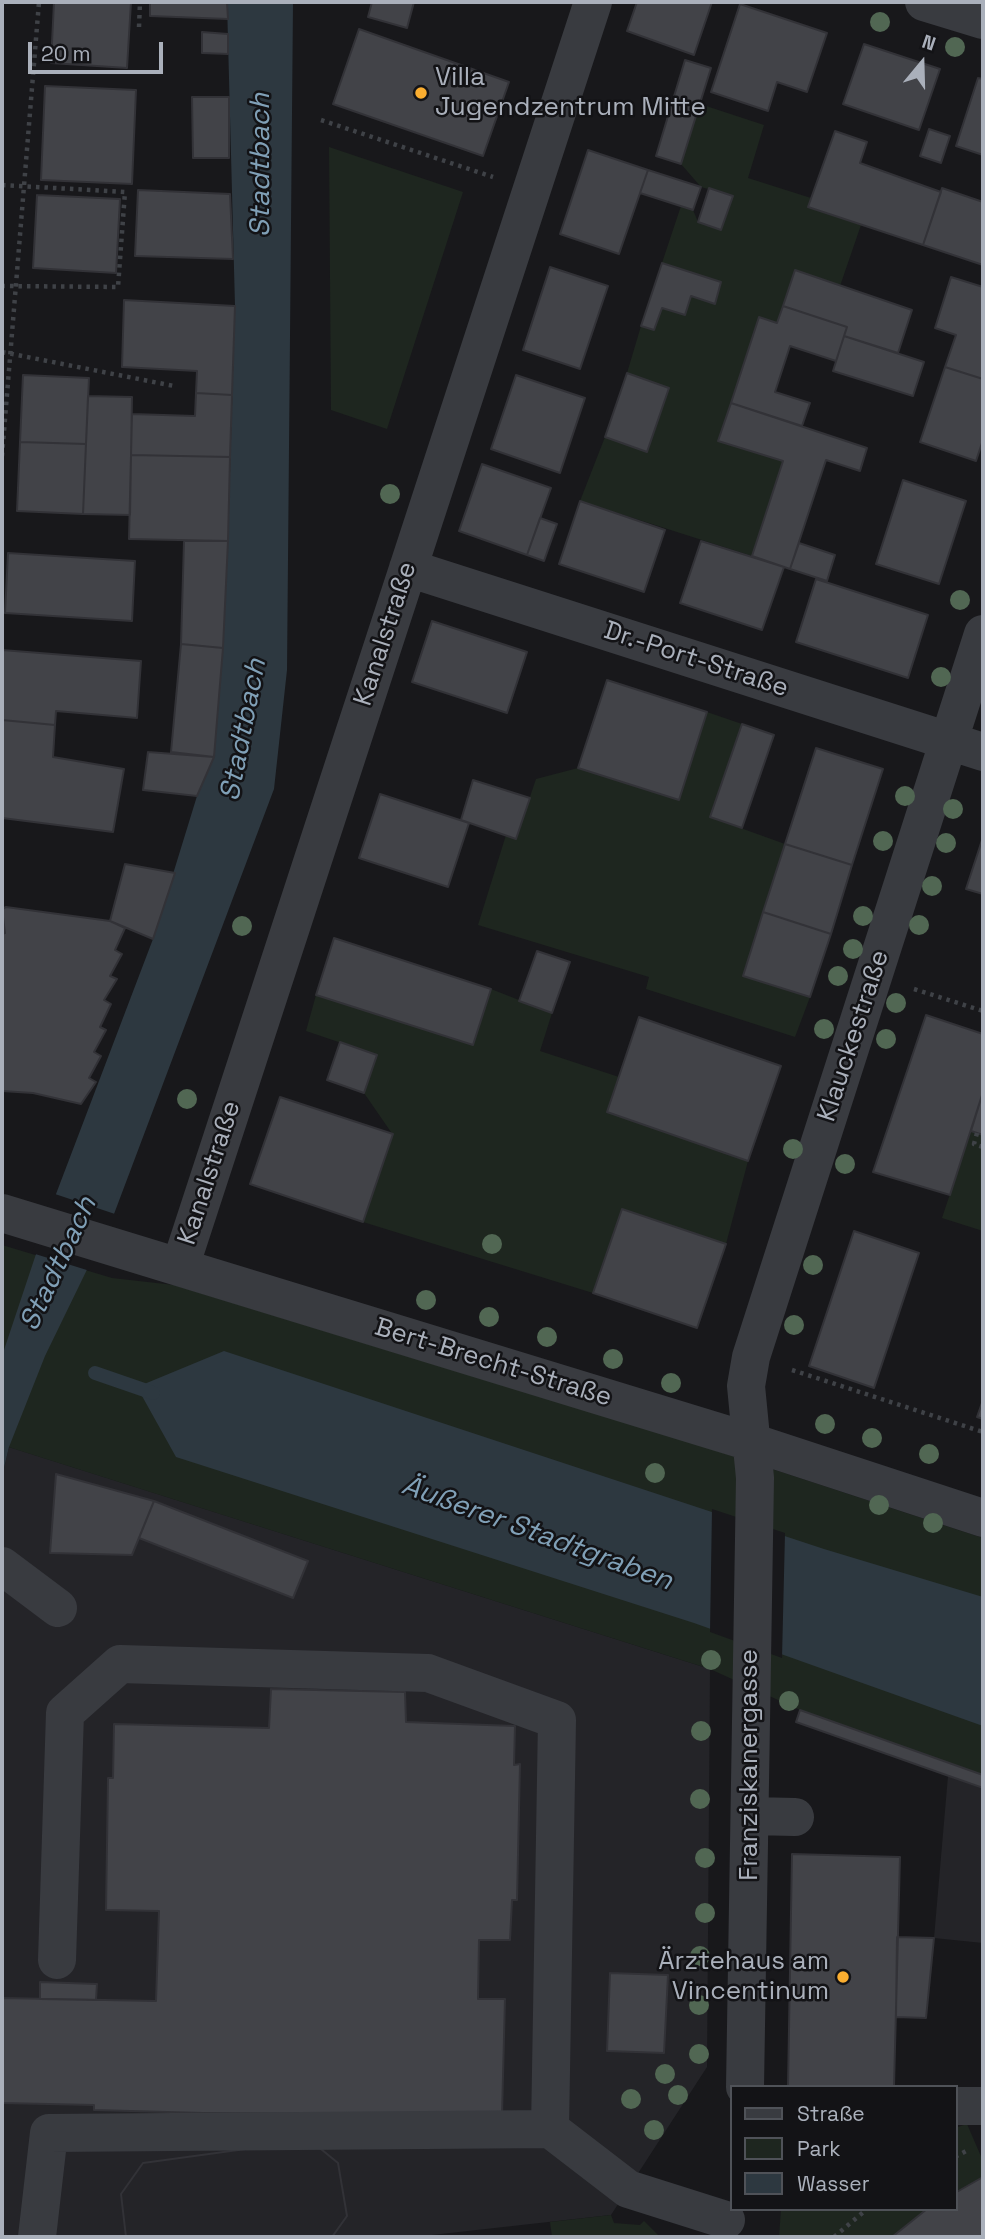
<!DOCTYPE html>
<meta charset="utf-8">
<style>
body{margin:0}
#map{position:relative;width:985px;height:2239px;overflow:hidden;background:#18181b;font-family:"Space Grotesk",sans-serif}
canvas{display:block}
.frame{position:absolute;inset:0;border:4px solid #aab0bb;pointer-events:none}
.legend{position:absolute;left:730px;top:2085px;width:228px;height:126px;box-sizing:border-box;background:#131316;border:2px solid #4f5258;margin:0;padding:9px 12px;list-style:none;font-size:21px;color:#aab0bb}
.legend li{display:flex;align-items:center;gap:14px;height:35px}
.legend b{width:35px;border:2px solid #4f5258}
.north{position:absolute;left:887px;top:28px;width:70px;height:70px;-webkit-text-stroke:5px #131316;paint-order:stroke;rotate:19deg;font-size:19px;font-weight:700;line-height:28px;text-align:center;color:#aab0bb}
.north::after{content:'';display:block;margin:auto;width:24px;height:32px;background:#aab0bb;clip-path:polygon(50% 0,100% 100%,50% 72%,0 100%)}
.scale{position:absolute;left:28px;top:42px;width:135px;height:32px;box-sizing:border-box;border:4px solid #aab0bb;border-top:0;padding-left:9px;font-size:21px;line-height:24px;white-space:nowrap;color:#aab0bb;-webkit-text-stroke:5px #131316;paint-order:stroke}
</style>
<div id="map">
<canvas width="985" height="2239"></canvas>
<div class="frame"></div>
<ul class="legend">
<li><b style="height:9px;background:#393b40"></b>Straße</li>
<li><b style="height:19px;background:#1e261f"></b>Park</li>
<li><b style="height:19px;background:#2d3840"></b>Wasser</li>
</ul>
<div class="north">N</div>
<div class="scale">20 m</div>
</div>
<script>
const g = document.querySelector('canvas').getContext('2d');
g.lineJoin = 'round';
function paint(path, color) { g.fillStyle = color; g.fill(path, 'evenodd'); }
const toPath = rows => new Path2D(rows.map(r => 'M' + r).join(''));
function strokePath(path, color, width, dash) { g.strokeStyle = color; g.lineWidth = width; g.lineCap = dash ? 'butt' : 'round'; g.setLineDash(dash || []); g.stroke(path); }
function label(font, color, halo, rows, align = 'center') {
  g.font = font + ' "Space Grotesk",sans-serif'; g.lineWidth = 5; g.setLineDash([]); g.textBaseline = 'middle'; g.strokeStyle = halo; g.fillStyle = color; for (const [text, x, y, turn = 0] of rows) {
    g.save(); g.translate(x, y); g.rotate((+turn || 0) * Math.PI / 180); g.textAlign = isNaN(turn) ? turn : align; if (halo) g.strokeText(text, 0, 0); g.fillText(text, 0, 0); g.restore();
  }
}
paint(toPath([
 [9,1447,710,1669,707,2067,611,2215,414,2237,2,2237,2,1476],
 [948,1776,983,1789,983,1943,934,1938]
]), '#242428');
paint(toPath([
 [700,104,764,125,748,178,811,198,809,207,861,225,840,286,777,323,759,317,719,440,783,461,752,556,580,501,605,437,647,451,669,388,627,373,641,326,654,330,662,308,691,296,714,304,721,283,662,263,681,206,693,210,698,222,721,230,733,196,701,187,681,164],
 [329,147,463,192,387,429,331,410],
 [707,712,742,724,710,817,785,844,743,976,810,997,795,1037,646,989,649,977,478,925,506,835,516,838,536,779,578,768,679,800],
 [491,989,552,1013,540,1051,619,1077,607,1112,748,1161,726,1244,622,1209,593,1293,363,1222,393,1135,364,1093,377,1055,306,1031,316,995,473,1045],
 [971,1131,983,1135,983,1231,942,1218],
 [2,1245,112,1278,174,1285,705,1447,983,1538,983,1775,800,1710,710,1669,2,1445],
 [967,2124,983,2161,983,2177,955,2193,955,2128],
 [781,2209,927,2209,892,2237,779,2237],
 [611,2215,614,2223,640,2225,644,2221,660,2237,552,2237,550,2222]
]), '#1e261f');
paint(toPath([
 [227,2,293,2,287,670,274,789,114,1214,45,1356,9,1447,2,1476,2,1356,56,1194,153,939,197,796,214,757,228,541,235,306],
 [224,1351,824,1549,983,1597,983,1726,694,1623,176,1457,137,1387]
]), '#2d3840');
paint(toPath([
 [52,1193,118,1215,90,1271,32,1253],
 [712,1509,785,1533,782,1658,710,1632]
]), '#18181b');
strokePath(toPath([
 [95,1373,153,1393]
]), '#2d3840', 14);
const building = toPath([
 [54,2,131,2,127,68,51,63,54,2],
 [150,2,227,2,228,19,150,16,150,2],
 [372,2,414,2,407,28,368,17,372,2],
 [637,2,712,2,694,55,627,31,637,2],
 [740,4,827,33,807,92,777,82,768,111,711,92,740,4],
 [359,29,509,82,483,156,333,104,359,29],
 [202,32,228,34,228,54,202,53,202,32],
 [864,44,940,69,919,130,843,104,864,44],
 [685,60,711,68,681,164,656,156,685,60],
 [978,78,983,79,983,155,956,146,978,78],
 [45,86,136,90,132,184,41,180,45,86],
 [192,97,229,97,229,158,193,158,192,97],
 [929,129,950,136,941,163,920,156,929,129],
 [835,131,867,142,860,163,941,192,923,245,808,207,835,131],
 [588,150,648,170,619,254,560,234,588,150],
 [648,170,701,187,693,210,640,193,648,170],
 [709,188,733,196,721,230,698,222,709,188],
 [942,188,983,202,983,265,923,245,942,188],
 [138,190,230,194,233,259,135,256,138,190],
 [37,195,120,199,116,273,33,268,37,195],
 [662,263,721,282,715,304,691,296,685,315,662,308,654,330,641,326,662,263],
 [550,267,608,286,580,369,523,350,550,267],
 [795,270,912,310,898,353,844,336,847,327,783,306,795,270],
 [951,277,983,287,983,379,945,367,956,335,935,328,951,277],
 [124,300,235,306,232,395,196,393,197,371,122,367,124,300],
 [783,306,847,327,836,361,790,346,775,392,810,403,802,426,731,403,759,317,777,323,783,306],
 [844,336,924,362,913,396,833,371,844,336],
 [945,367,983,379,983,440,976,461,920,442,945,367],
 [627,373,669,388,647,452,605,437,627,373],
 [23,375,89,378,86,444,20,442,23,375],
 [516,375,585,398,560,473,491,449,516,375],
 [196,393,232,395,230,457,131,455,132,414,195,416,196,393],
 [88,396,132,397,130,515,83,514,88,396],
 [731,403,867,448,860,471,826,460,790,569,752,556,783,461,718,441,731,403],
 [20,442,86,444,83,514,17,511,20,442],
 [131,455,230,457,228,541,129,539,131,455],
 [482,464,551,488,527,555,459,531,482,464],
 [903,480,966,501,939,584,876,564,903,480],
 [580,501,665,530,644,592,559,564,580,501],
 [540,518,557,524,544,561,527,555,540,518],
 [184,541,228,541,223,648,181,644,184,541],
 [701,541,784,567,762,630,680,603,701,541],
 [799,543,835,555,827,581,790,569,799,543],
 [8,553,135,561,132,621,5,613,8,553],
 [816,579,928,615,908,678,796,642,816,579],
 [432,621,527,652,507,713,412,682,432,621],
 [181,644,223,648,214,757,171,752,181,644],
 [2,650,141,661,137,718,56,711,55,725,2,720,2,650],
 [607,680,707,712,679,800,578,768,607,680],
 [2,720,55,725,53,757,124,769,113,832,2,818,2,720],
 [742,724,774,735,742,828,710,817,742,724],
 [816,748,883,769,852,865,785,844,816,748],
 [148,752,214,757,197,796,143,790,148,752],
 [473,780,530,798,516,839,461,820,473,780],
 [380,794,469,823,448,887,359,858,380,794],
 [983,837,983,894,966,889,983,837],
 [785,844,852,865,831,934,763,912,785,844],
 [125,864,175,873,153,939,110,921,125,864],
 [6,907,110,921,125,928,115,950,122,954,110,976,117,979,104,1000,111,1004,100,1027,106,1030,94,1052,101,1056,89,1078,96,1082,81,1104,33,1093,2,1091,2,934,5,933,2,909,6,907],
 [763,912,831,934,810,997,743,976,763,912],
 [334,938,491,989,473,1045,316,995,334,938],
 [537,951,570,962,552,1013,519,1001,537,951],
 [926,1015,983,1034,983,1092,950,1195,873,1172,926,1015],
 [639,1017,781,1066,748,1161,607,1112,639,1017],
 [340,1042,377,1055,364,1093,327,1080,340,1042],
 [983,1092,983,1135,971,1131,983,1092],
 [280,1097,393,1134,363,1222,250,1184,280,1097],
 [622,1209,726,1244,697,1328,593,1293,622,1209],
 [854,1231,919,1253,874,1388,809,1366,854,1231],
 [983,1400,983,1419,977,1417,983,1400],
 [56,1474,154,1501,132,1555,50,1553,56,1474],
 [154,1501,308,1561,293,1598,139,1538,154,1501],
 [271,1689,405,1692,406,1722,515,1726,514,1765,520,1764,517,1900,512,1900,510,1940,479,1940,478,1999,505,1999,502,2115,203,2113,94,2110,94,2105,2,2103,2,1998,156,2001,159,1911,106,1910,108,1778,113,1778,114,1724,269,1728,271,1689],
 [800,1710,983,1775,983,1788,796,1722,800,1710],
 [792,1854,900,1857,894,2086,788,2087,792,1854],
 [897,1937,934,1938,926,2018,896,2017,897,1937],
 [610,1973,668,1975,664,2053,607,2051,610,1973],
 [40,1982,97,1984,96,2000,40,1999,40,1982],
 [275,2145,316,2145,338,2163,347,2216,332,2237,126,2237,121,2194,143,2163,275,2145],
 [275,2145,316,2145,338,2163,347,2216,332,2237,126,2237,121,2194,143,2163,275,2145],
 [983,2177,983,2237,892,2237,927,2209,955,2209,955,2193,983,2177]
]);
paint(building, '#424348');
strokePath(building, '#323237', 2);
strokePath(toPath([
 [139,27,140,2],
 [321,120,493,177],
 [2,185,125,192,118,287,2,286],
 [2,352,174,386],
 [2,456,39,2],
 [914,989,983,1011],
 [977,1133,974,1144,983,1147],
 [792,1370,983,1432],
 [955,2157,970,2149],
 [834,2237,867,2209]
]), '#3f4247', 4.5, [3.5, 5]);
strokePath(toPath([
 [924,2,983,20],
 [408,568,983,752],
 [2,1213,754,1443,983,1518],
 [180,1267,593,2],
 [2,1566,58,1608],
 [751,1816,795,1817],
 [57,1960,65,1713,120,1664,428,1673,557,1720,550,2129,628,2189,726,2220],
 [745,2087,755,1478,746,1386,751,1357,983,634],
 [955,2106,983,2106],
 [37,2237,49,2133,550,2129]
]), '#393b40', 38);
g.fillStyle = '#516753';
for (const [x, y] of [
 [880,22],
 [955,47],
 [390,494],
 [960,600],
 [941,677],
 [905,796],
 [953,809],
 [883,841],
 [946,843],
 [932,886],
 [863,916],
 [919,925],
 [242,926],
 [853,949],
 [838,976],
 [896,1003],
 [824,1029],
 [886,1039],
 [187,1099],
 [793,1149],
 [845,1164],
 [492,1244],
 [813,1265],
 [426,1300],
 [489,1317],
 [794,1325],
 [547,1337],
 [613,1359],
 [671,1383],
 [825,1424],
 [872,1438],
 [929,1454],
 [655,1473],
 [879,1505],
 [933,1523],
 [711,1660],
 [789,1701],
 [701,1731],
 [700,1799],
 [705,1858],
 [705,1913],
 [700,1956],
 [699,2005],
 [699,2054],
 [665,2074],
 [678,2095],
 [631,2099],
 [654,2130]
]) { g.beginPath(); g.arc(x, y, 10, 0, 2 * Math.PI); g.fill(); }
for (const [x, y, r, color] of [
 [421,93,7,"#fbae30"],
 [843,1977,7,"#fbae30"]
]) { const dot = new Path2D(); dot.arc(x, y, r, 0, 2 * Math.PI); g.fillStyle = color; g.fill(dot); strokePath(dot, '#131316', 2.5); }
label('26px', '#aab0bb', '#131316', [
 ["Villa",435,78],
 ["Jugendzentrum Mitte",435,108],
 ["Ärztehaus am",829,1962,"right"],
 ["Vincentinum",829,1992,"right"]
], 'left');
label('26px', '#aab0bb', '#131316', [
 ["Kanalstraße",386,634,-72],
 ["Dr.-Port-Straße",696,660,18],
 ["Klauckestraße",854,1036,-72],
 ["Kanalstraße",210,1173,-72],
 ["Bert-Brecht-Straße",493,1363,17],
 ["Franziskanergasse",750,1765,-90]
]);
label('italic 28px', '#80a0b7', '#131316', [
 ["Stadtbach",261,165,-90],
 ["Stadtbach",244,730,-79],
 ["Stadtbach",59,1264,-65],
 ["Äußerer Stadtgraben",537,1534,20]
]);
</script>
